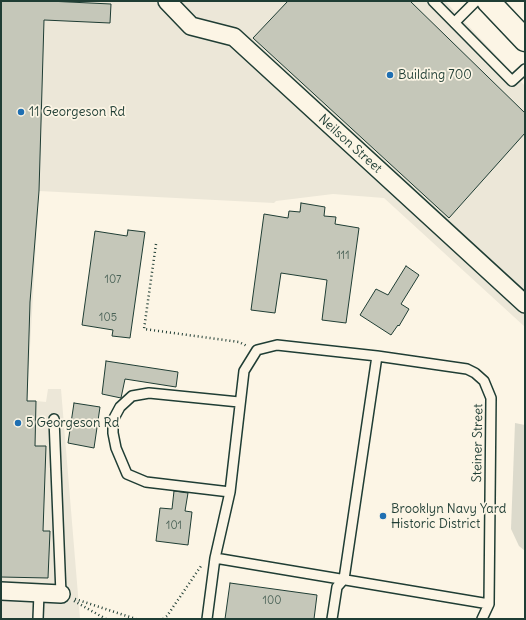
<!DOCTYPE html>
<style>
body{margin:0}
#map{position:relative;width:526px;height:620px;overflow:hidden;background:#fcf5e5;font-family:Delius,sans-serif}
canvas{display:block}
.frame{position:absolute;inset:0;border:2px solid #1f3d34;pointer-events:none}
</style>
<div id="map">
<canvas width="526" height="620"></canvas>
<div class="frame"></div>
</div>
<script>
const g = document.querySelector('canvas').getContext('2d');
g.lineJoin = 'round';
function paint(path, color) { g.fillStyle = color; g.fill(path, 'evenodd'); }
const toPath = rows => new Path2D(rows.map(r => 'M' + r).join(''));
function strokePath(path, color, width, dash) { g.strokeStyle = color; g.lineWidth = width; g.lineCap = dash ? 'butt' : 'round'; g.setLineDash(dash || []); g.stroke(path); }
function label(font, color, halo, rows, align = 'center') {
  g.font = font + ' Delius,sans-serif'; g.lineWidth = 3.5; g.setLineDash([]); g.textBaseline = 'middle'; g.strokeStyle = halo; g.fillStyle = color; for (const [text, x, y, turn = 0] of rows) {
    g.save(); g.translate(x, y); g.rotate((+turn || 0) * Math.PI / 180); g.textAlign = isNaN(turn) ? turn : align; if (halo) g.strokeText(text, 0, 0); g.fillText(text, 0, 0); g.restore();
  }
}
paint(toPath([
 [1,1,445,1,525,86,525,327,384,198,333,194,276,201,274,203,39,191,27,400,46,402,48,389,61,389,80,619,1,619]
]), '#ece7d8');
paint(toPath([
 [515,423,525,425,525,551,519,546,511,529]
]), '#dcdacc');
const building = toPath([
 [1,1,48,1,111,4,110,23,44,20,39,191,30,302,27,401,36,401,35,446,46,446,43,531,50,531,48,578,1,577,1,1],
 [288,1,410,1,525,113,525,133,449,218,253,38,288,1],
 [301,203,325,207,324,216,336,217,335,224,359,228,346,323,322,320,327,280,281,273,275,313,251,310,264,214,288,218,289,211,300,212,301,203],
 [128,230,145,232,130,338,112,336,113,330,82,325,95,231,127,236,128,230],
 [406,266,419,275,401,304,409,309,399,326,398,325,391,335,360,315,376,289,388,295,406,266],
 [106,361,178,372,176,387,125,379,121,398,102,394,106,361],
 [74,403,100,407,94,448,68,443,74,403],
 [174,491,188,493,185,511,192,512,188,545,156,541,160,508,172,509,174,491],
 [230,583,317,595,314,619,225,619,230,583]
]);
paint(building, '#c5c7b9');
strokePath(building, '#1f3d34', 1);
const lane = toPath([
 [433,1,512,81,525,69],
 [455,22,476,1],
 [377,356,467,369,475,373,484,381,491,398,489,604,482,619],
 [54,419,61,594],
 [230,492,146,482,127,474,116,448,113,433,113,420,120,407,132,396,149,393,239,402],
 [215,558,489,604],
 [38,619,39,593],
 [207,619,215,558,230,492,244,371,257,350,277,345,377,356,344,579,337,587,332,619]
]);
const street = toPath([
 [167,1,191,26,234,37,525,304],
 [1,591,61,594]
]);
const secondary = toPath([
 [488,1,525,40]
]);
strokePath(lane, '#1f3d34', 12);
strokePath(street, '#1f3d34', 20);
strokePath(secondary, '#1f3d34', 25);
strokePath(toPath([
 [156,244,144,329,239,342,247,346],
 [75,599,136,619],
 [74,601,106,619],
 [163,619,167,616,201,566]
]), '#1f3d34', 2.5, [1, 3]);
strokePath(lane, '#fcf5e5', 9);
strokePath(street, '#fcf5e5', 17);
strokePath(secondary, '#fcf5e5', 22);
for (const [x, y, r, color] of [
 [390,75,4,"#1f6fb2"],
 [21,112,4,"#1f6fb2"],
 [18,423,4,"#1f6fb2"],
 [383,516,4,"#1f6fb2"]
]) { const dot = new Path2D(); dot.arc(x, y, r, 0, 2 * Math.PI); g.fillStyle = color; g.fill(dot); strokePath(dot, '#fcf5e5', 1.5); }
label('11px', '#486055', null, [
 ["111",343,256],
 ["107",113,280],
 ["105",108,318],
 ["101",174,526],
 ["100",272,601]
]);
label('13px', '#1f3d34', '#fcf5e5', [
 ["Building 700",398,75],
 ["11 Georgeson Rd",29,112],
 ["5 Georgeson Rd",26,423],
 ["Brooklyn Navy Yard",391,509],
 ["Historic District",391,524]
], 'left');
label('13px', '#1f3d34', '#fcf5e5', [
 ["Neilson Street",350,144,42],
 ["Steiner Street",478,443,-89]
]);
</script>
